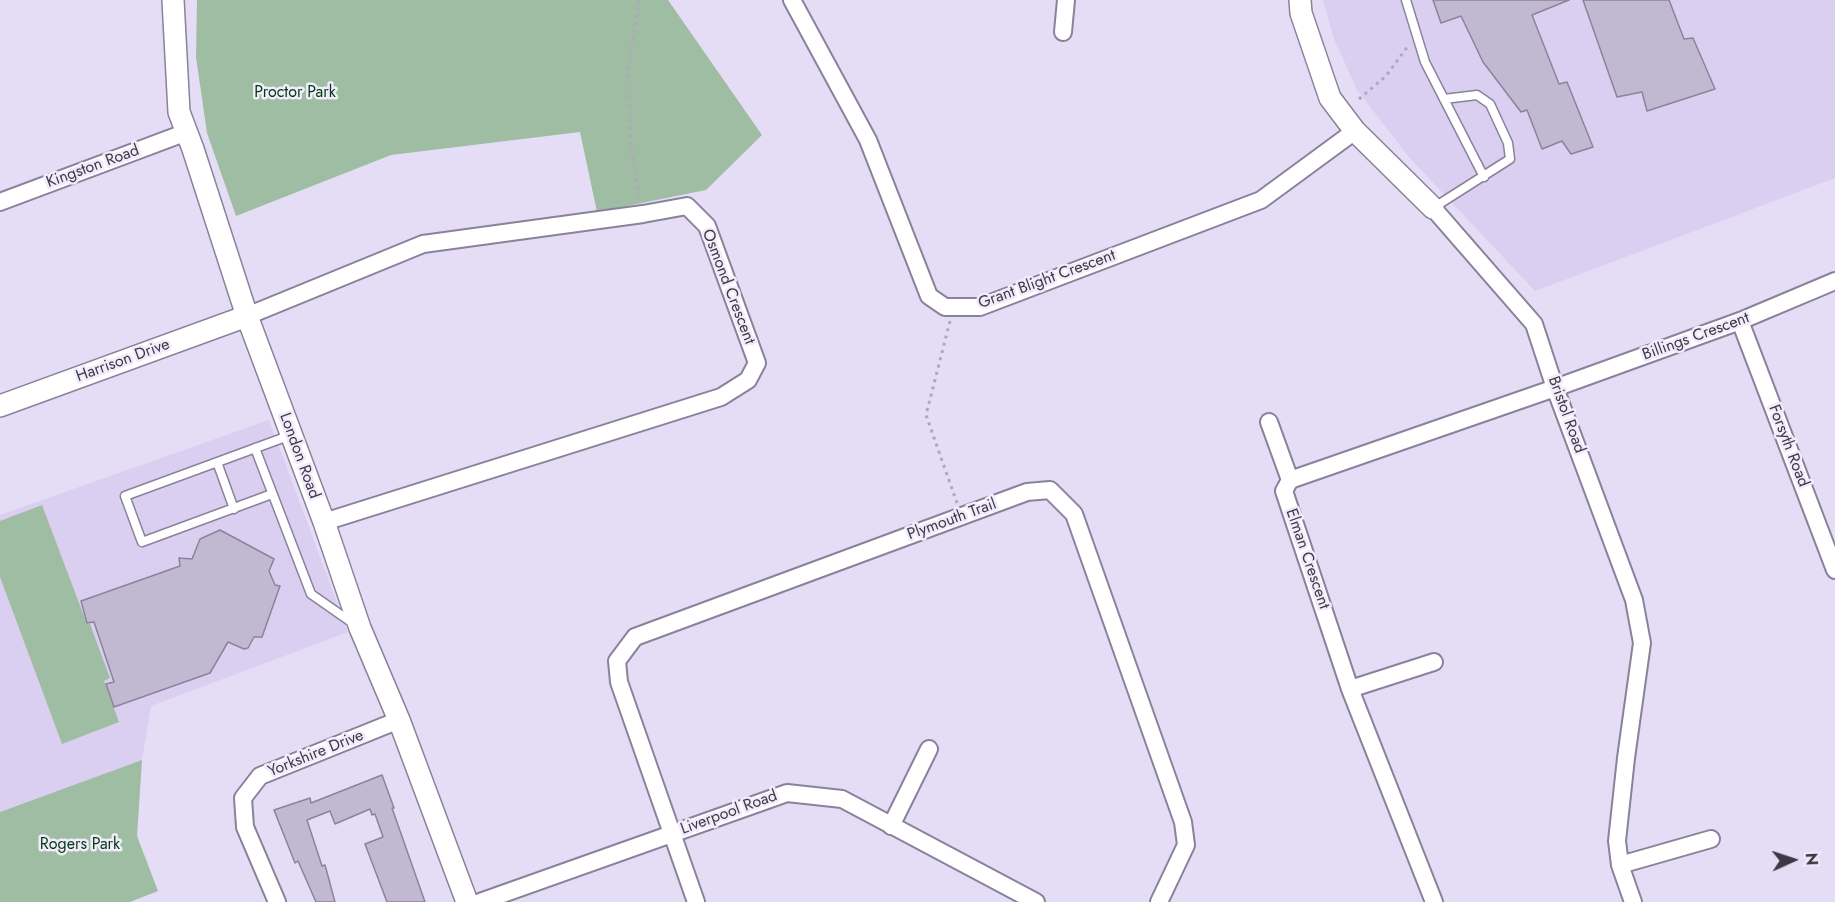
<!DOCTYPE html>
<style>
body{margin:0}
#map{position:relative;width:1835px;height:902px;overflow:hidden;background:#e5dcf6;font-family:Jost,sans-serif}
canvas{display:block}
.north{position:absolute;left:1763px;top:830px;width:60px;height:60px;-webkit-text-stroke:4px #f1ebfb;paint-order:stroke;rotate:87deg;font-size:16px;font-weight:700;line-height:24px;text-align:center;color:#3d3943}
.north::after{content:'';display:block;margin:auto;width:21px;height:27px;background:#3d3943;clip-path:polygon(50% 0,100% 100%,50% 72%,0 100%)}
</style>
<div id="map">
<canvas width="1835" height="902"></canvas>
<div class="north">N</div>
</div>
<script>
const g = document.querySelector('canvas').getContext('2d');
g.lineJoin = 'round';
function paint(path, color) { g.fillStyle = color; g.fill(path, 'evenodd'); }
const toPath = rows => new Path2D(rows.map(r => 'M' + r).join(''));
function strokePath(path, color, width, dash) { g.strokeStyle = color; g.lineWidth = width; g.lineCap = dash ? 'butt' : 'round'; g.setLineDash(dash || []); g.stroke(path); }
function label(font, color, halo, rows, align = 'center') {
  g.font = font + ' Jost,sans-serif'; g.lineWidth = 5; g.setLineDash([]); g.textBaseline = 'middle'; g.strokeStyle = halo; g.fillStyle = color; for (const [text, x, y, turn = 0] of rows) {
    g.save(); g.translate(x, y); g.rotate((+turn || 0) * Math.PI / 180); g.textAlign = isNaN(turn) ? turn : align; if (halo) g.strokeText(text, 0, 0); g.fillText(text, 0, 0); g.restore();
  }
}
paint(toPath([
 [1323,0,1835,0,1835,178,1535,291,1409,157,1357,90,1334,39],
 [269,420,348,632,151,706,142,760,0,812,0,515]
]), '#dacff0');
paint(toPath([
 [197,0,668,0,762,135,706,190,597,212,580,132,391,155,236,216,207,133,196,57],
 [42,505,87,624,90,624,110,678,104,681,119,722,62,744,0,577,0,521],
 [142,760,137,836,158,891,130,902,0,902,0,812]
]), '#9fbda3');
const building = toPath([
 [1433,0,1569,0,1532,15,1559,84,1567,82,1593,147,1571,154,1562,141,1542,149,1527,110,1521,112,1483,62,1461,16,1441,23,1433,0],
 [1583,0,1669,0,1684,39,1693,38,1715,89,1647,111,1642,92,1617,97,1583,0],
 [220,530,274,559,269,571,275,585,280,586,262,637,254,637,248,648,244,649,228,642,210,673,114,707,106,684,114,682,94,622,87,623,81,601,180,566,179,558,192,559,200,539,220,530],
 [382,775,394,808,392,808,425,902,387,902,365,844,383,837,375,814,372,815,370,809,335,824,330,811,307,820,322,866,325,865,335,902,316,902,298,861,295,863,274,810,310,798,311,803,382,775]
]);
paint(building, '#c1b9d2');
strokePath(building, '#8c839b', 1.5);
const service = toPath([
 [1406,0,1425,62,1484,177],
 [1433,208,1510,159,1508,143,1490,104,1477,95,1444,99],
 [255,448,311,594,354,624],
 [217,462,234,509],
 [272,494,142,542,125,496,291,435]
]);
const minor = toPath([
 [792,0,868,140,929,296,945,307,980,307,1261,200,1355,131],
 [1063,32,1066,0],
 [0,202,187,132],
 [1433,208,1534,324,1555,388,1634,600,1642,643,1626,758,1617,841,1620,865,1633,902],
 [247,316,423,244,643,214,687,206,707,226,757,363,748,380,721,397,324,522],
 [1740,321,1835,570],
 [1269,422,1290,480],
 [1350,689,1434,662],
 [891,826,929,749],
 [1620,865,1711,839],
 [277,902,245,827,243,798,260,776,399,720],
 [480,902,787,793,842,799,1036,902],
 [696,902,619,682,617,661,635,637,1027,492,1050,490,1074,514,1183,822,1186,845,1159,902],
 [1434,902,1350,689,1284,491,1290,480,1555,388,1740,321,1835,281]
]);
const tertiary = toPath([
 [173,0,179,112,193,149,247,316,324,522,360,628,399,720,467,902],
 [1300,0,1301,13,1330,98,1355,131,1433,208],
 [0,406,247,316]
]);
strokePath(service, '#8a829a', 11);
strokePath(minor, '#8a829a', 20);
strokePath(tertiary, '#8a829a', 24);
strokePath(toPath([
 [639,0,629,66,630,142,640,201],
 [1359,99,1386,76,1408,46],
 [950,321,926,415,957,503]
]), '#afa8bd', 3, [3, 4.5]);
strokePath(service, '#fff', 8);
strokePath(minor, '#fff', 16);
strokePath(tertiary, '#fff', 21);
label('16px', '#003911', '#f1ebfb', [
 ["Proctor Park",295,93],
 ["Rogers Park",80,845]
]);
label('16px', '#3d3943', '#f1ebfb', [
 ["Kingston Road",93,167,-20],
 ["Grant Blight Crescent",1047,280,-20],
 ["Osmond Crescent",728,287,69],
 ["Billings Crescent",1696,337,-20],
 ["Harrison Drive",123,361,-20],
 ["Bristol Road",1566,415,70],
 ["Forsyth Road",1788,446,69],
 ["London Road",299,456,70],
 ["Plymouth Trail",952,520,-20],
 ["Elman Crescent",1307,559,71],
 ["Yorkshire Drive",316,754,-22],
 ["Liverpool Road",729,813,-20]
]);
</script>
